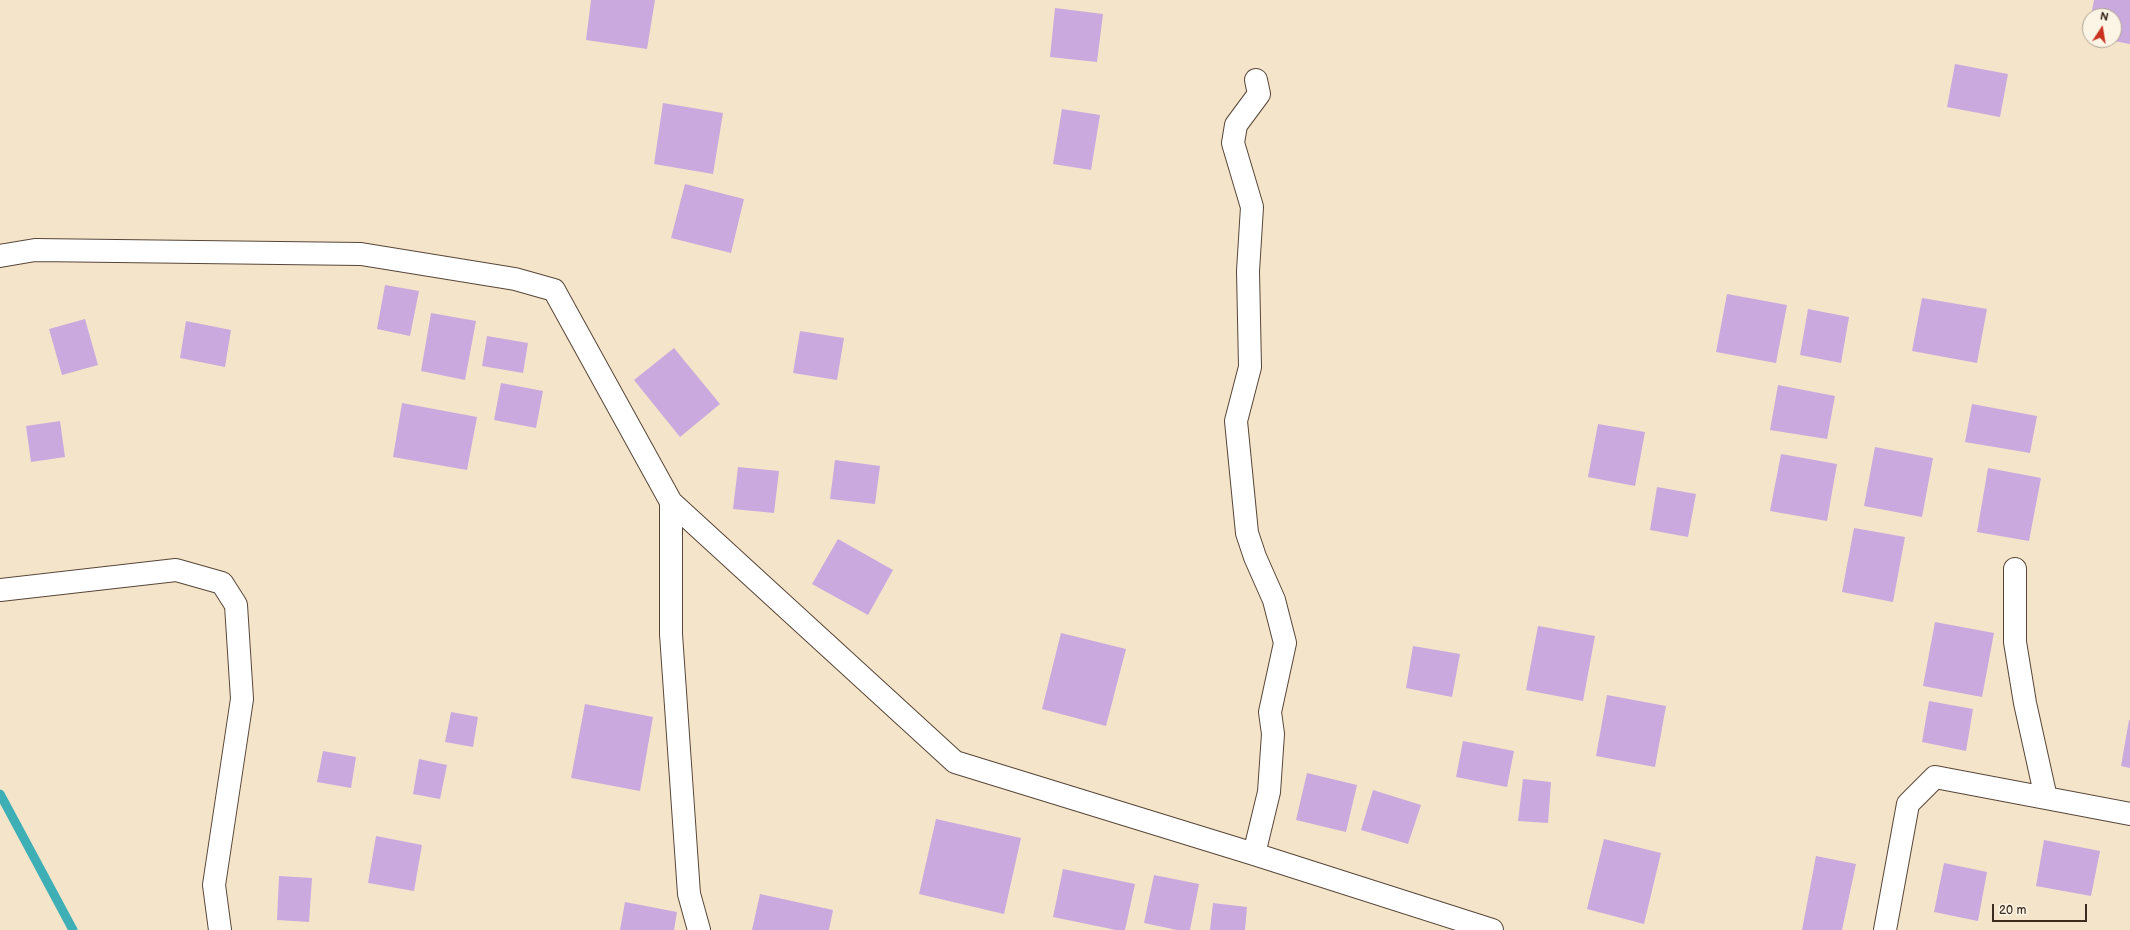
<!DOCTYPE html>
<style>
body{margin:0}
#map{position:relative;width:2130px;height:930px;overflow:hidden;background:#f4e5ca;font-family:"Balsamiq Sans",sans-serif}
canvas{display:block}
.north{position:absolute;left:2082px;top:8px;width:40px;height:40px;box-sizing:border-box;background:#fcf5e5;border:1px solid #afa495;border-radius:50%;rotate:12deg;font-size:11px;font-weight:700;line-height:16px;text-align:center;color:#3b2a1e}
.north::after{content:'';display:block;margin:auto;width:14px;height:18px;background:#c8321e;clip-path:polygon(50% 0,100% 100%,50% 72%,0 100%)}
.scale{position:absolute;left:1992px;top:904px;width:95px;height:18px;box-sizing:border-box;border:2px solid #3b2a1e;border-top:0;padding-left:5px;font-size:12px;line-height:14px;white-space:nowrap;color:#3b2a1e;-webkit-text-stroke:3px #fcf5e5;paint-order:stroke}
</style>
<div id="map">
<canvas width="2130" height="930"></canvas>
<div class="north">N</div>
<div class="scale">20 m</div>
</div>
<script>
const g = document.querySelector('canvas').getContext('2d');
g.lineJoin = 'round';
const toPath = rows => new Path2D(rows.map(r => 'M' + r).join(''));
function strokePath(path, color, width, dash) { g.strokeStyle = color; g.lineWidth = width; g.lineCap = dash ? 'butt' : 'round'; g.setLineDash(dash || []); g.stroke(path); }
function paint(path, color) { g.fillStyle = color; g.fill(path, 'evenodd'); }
strokePath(toPath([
 [0,794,73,930]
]), '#3dafb5', 9);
paint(toPath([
 [591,0,655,0,647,49,586,40],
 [2094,0,2130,0,2130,44,2114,41,2114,16,2091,16],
 [1055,8,1103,14,1097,62,1050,57],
 [1955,64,2008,74,2000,117,1947,107],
 [663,103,723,113,713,174,654,164],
 [1062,109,1100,115,1091,170,1053,164],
 [685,184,744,199,731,253,671,238],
 [385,285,419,291,410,336,377,329],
 [1727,294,1787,305,1776,363,1716,352],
 [1922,298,1987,309,1977,363,1912,351],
 [1808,309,1849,317,1841,363,1800,355],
 [431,313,476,321,465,380,421,371],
 [85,319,98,365,62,375,49,329],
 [186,321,231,330,225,367,180,358],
 [800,331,844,338,837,380,793,373],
 [487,336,528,343,523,373,482,366],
 [674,348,720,404,680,437,634,380],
 [501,383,543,391,536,428,494,420],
 [1778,385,1835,396,1827,439,1770,430],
 [402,403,477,417,467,470,393,457],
 [1972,404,2037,416,2030,453,1965,442],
 [60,421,65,457,31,462,26,426],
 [1598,424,1645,432,1635,486,1588,477],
 [1875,447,1933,458,1922,517,1864,506],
 [1781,454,1837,464,1827,521,1770,511],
 [835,460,880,466,875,504,830,499],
 [738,467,779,471,774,513,733,509],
 [1988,468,2041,478,2029,541,1977,532],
 [1657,487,1696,494,1688,537,1650,530],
 [1854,528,1905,537,1893,602,1842,592],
 [838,539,893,570,868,615,812,584],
 [1935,622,1994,633,1982,697,1923,686],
 [1538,626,1595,636,1583,701,1526,690],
 [1061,633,1126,649,1106,726,1042,709],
 [1413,646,1460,654,1452,697,1406,688],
 [1607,695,1666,706,1655,767,1596,756],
 [1929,701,1973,709,1966,751,1922,742],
 [585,704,653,717,640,791,571,778],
 [451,712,478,717,473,747,445,742],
 [2129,720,2130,720,2130,768,2121,766],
 [1463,741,1514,751,1507,787,1456,777],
 [323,751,356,757,351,788,317,782],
 [419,759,447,765,440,799,413,794],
 [1307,773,1357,785,1346,832,1296,820],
 [1523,779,1551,782,1548,823,1518,821],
 [1373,790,1421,805,1408,844,1361,830],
 [936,819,1021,838,1004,914,919,894],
 [376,836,422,845,414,891,368,883],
 [1604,839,1661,853,1644,924,1587,909],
 [2044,840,2100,851,2091,896,2036,886],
 [1816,856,1856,864,1842,930,1802,930],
 [1944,863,1987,872,1978,921,1934,912],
 [1063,869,1135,884,1125,930,1116,930,1053,917],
 [1154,875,1199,884,1190,930,1177,930,1144,923],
 [279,876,312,878,309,922,277,920],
 [760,894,833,910,829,930,752,930],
 [625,902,677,912,674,930,620,930],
 [1213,903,1247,907,1245,930,1210,930]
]), '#caa9de');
const minor = toPath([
 [0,256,35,250,361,254,515,279,554,290,671,502,955,762,1254,854,1492,930],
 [671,502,671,634,689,894,699,930],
 [2015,569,2015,642,2025,703,2046,798],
 [0,590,176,570,222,583,236,605,242,699,214,885,220,930],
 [1254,854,1269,792,1273,734,1270,712,1285,643,1274,600,1255,557,1247,533,1236,421,1250,367,1248,271,1252,207,1233,143,1236,125,1259,94,1256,80],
 [1885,930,1908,804,1935,777,2130,814]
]);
strokePath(minor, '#574638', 24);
strokePath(minor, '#fff', 22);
</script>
